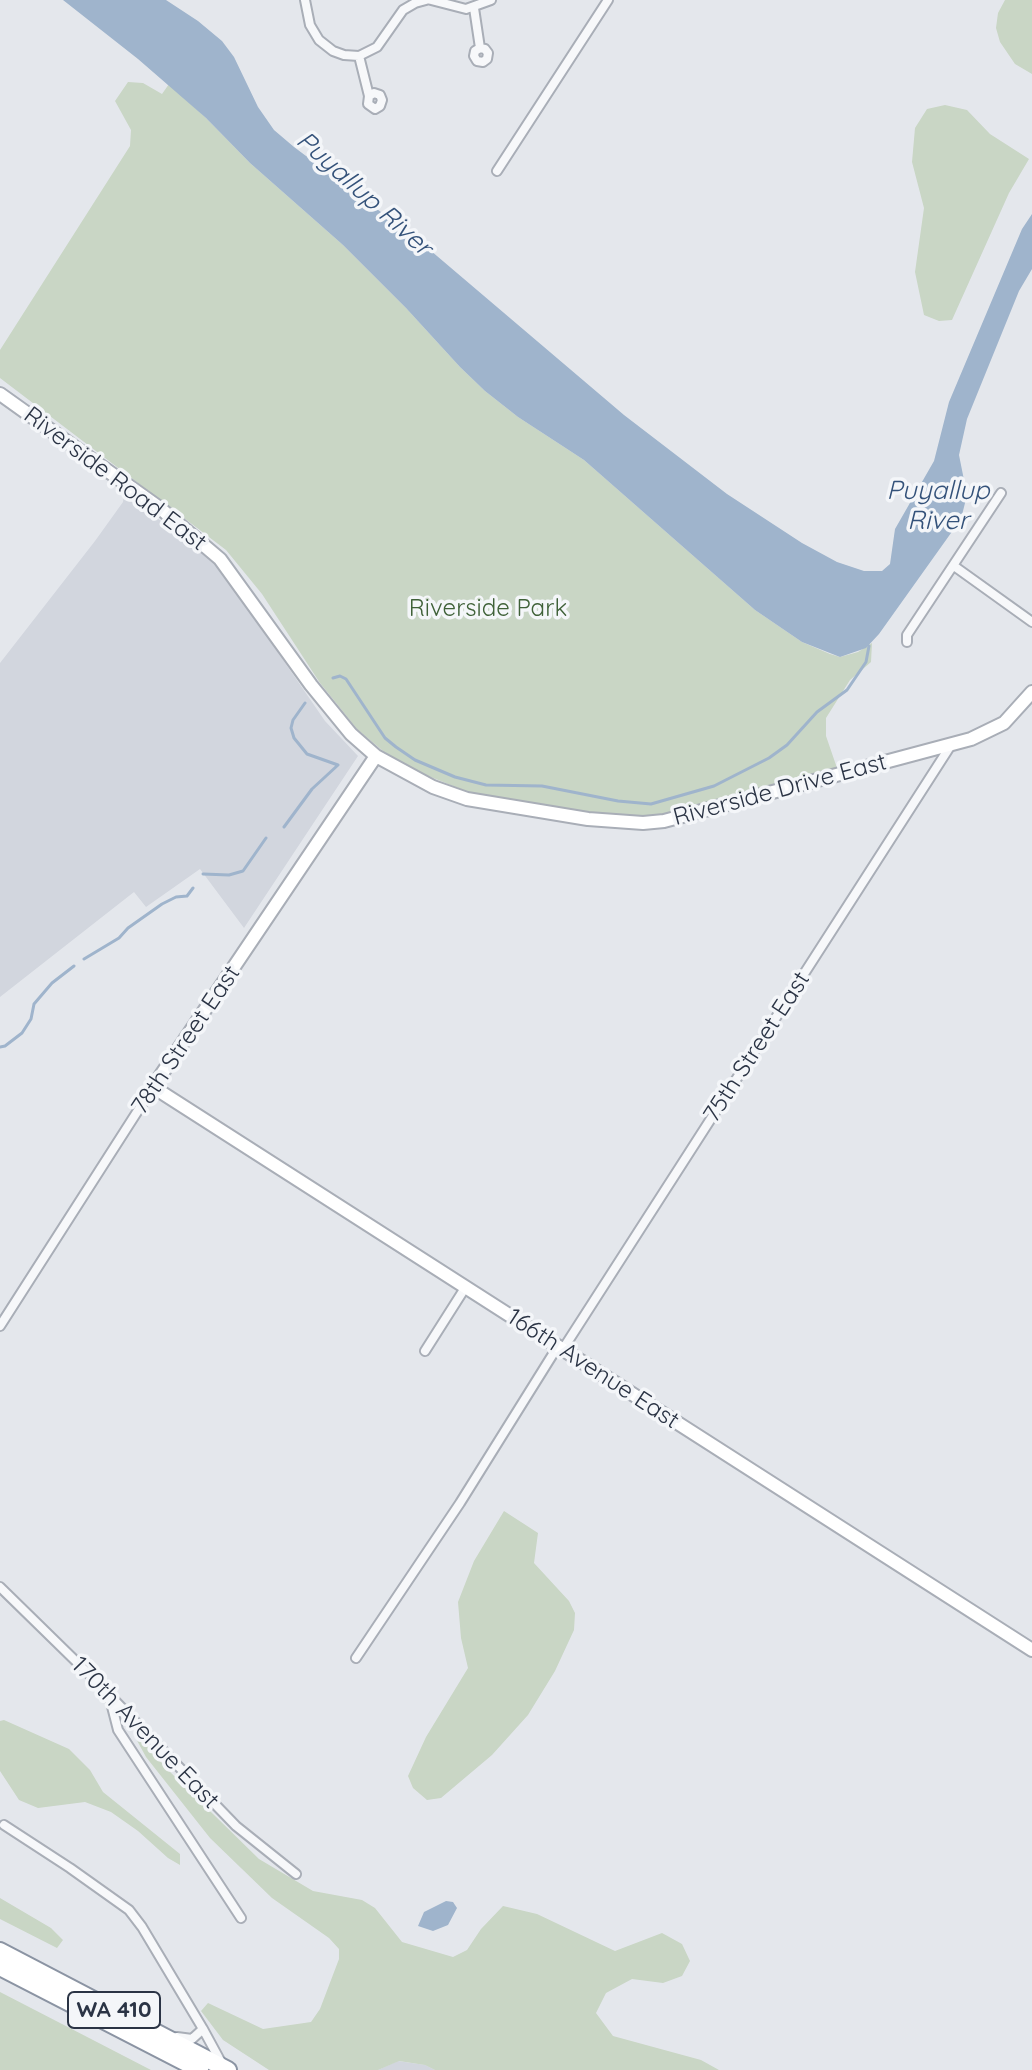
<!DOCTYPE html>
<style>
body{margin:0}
canvas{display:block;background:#e4e7ec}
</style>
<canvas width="1032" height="2070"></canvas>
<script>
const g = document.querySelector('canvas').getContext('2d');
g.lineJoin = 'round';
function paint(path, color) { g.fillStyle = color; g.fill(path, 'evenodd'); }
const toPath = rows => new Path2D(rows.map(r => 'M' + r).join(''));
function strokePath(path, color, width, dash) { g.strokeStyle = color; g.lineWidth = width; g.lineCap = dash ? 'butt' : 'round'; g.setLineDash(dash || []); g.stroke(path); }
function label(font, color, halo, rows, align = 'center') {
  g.font = font + ' Quicksand,sans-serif'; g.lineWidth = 7; g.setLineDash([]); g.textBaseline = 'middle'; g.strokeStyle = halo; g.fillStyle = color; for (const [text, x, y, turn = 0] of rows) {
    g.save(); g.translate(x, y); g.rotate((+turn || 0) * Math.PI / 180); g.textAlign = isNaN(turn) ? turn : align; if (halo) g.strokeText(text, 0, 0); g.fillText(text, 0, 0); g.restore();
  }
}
paint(toPath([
 [124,494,198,548,222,571,325,721,358,756,244,928,200,869,146,907,134,892,0,997,0,663,95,541,123,502],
 [398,2061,425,2065,435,2070,378,2070]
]), '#d2d6de');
paint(toPath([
 [1005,0,1032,0,1032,74,1015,64,1000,42,996,28,998,13],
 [128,82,143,83,162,94,169,84,206,118,250,163,343,245,406,308,460,367,485,391,518,417,584,460,755,610,802,642,830,654,840,657,858,652,872,643,871,662,850,680,826,718,826,736,837,768,686,810,657,816,624,819,468,792,416,771,383,751,357,729,320,683,262,594,226,550,0,378,0,350,130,146,131,130,115,101],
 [945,105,967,110,990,134,1029,159,1009,193,952,320,939,321,924,315,915,272,924,208,912,162,915,128,927,109],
 [504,1511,538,1533,534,1563,569,1601,575,1613,574,1630,555,1671,528,1715,492,1755,441,1798,427,1800,413,1788,408,1776,426,1737,468,1668,461,1638,458,1602,474,1561],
 [4,1720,69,1749,90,1770,103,1792,180,1854,180,1865,168,1858,138,1831,111,1812,85,1802,38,1808,19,1800,0,1771,0,1721],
 [134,1735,139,1735,166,1768,259,1859,313,1891,362,1900,375,1908,402,1942,453,1957,467,1950,481,1929,503,1906,537,1914,615,1951,662,1933,682,1944,690,1961,682,1976,663,1983,632,1979,606,1993,596,2013,613,2036,701,2060,719,2070,435,2070,425,2065,399,2061,378,2070,269,2070,223,2040,201,2011,208,2003,263,2029,311,2022,320,2009,339,1959,339,1949,329,1938,272,1898,210,1838,146,1757],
 [0,1898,51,1928,63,1940,57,1948,0,1919],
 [0,1992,93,2040,151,2070,0,2070]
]), '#c9d6c5');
paint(toPath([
 [63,0,166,0,198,21,222,41,234,57,258,107,274,130,294,147,417,239,624,415,727,494,802,543,837,562,864,571,882,571,890,564,895,529,934,461,949,402,1022,229,1032,214,1032,269,1019,291,967,419,959,455,967,495,961,519,879,634,866,648,840,657,802,642,755,610,584,460,518,417,485,391,460,367,406,308,343,245,250,163,206,118,138,59],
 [446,1901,453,1902,457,1908,448,1925,433,1931,418,1926,424,1912]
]), '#9fb4cc');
strokePath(toPath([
 [333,678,340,676,346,679,385,738,396,747,415,760,455,777,486,785,542,786,618,801,651,804,714,786,769,758,787,745,817,712,847,690,866,662,869,646],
 [284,827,312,789,338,765,307,754,294,738,291,728,293,720,305,703],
 [203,874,229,875,243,871,266,838],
 [84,959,119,938,128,928,162,904,176,897,187,896,193,888],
 [0,1047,5,1046,22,1033,31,1019,34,1004,52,983,74,966]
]), '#9fb4cc', 3);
const street = toPath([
 [305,0,310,25,319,40,333,51,344,55,359,56,377,47,403,10,415,3,426,0],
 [431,0,466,9,491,0],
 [474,8,480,48,475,51,474,56,477,61,483,62,487,59,488,53,485,49,480,48],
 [359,56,369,96,368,104,375,109,380,106,382,100,380,95,374,93,369,96],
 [497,171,608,0],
 [954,566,1032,622],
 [907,642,907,635,1001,493],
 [0,1326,153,1087],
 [563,1349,951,745],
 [425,1351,465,1288],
 [0,1587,92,1677,236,1826,296,1874],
 [356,1658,460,1503,558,1346],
 [109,1695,118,1730,241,1918],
 [4,1825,70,1868,129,1910,142,1927,203,2029],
 [177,2037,192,2039,203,2029,222,2064]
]);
const secondary = toPath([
 [0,394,161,509,220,559,311,685,351,734,376,756,433,787,467,799,588,819,643,823,664,821,971,739,1004,723,1032,692],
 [376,756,153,1087,1032,1650]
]);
const highway = toPath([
 [0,1951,228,2070],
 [0,1967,200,2070]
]);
strokePath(street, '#a9aeb7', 12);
strokePath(secondary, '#a9aeb7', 16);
strokePath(highway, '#8b94a3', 20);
strokePath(street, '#f7f8fa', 8);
strokePath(secondary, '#fff', 12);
strokePath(highway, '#fff', 16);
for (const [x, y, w] of [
 [114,2010,92]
]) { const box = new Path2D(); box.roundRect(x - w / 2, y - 18, w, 36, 6); g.fillStyle = '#f4f6f9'; g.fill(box); strokePath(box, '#2b3445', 2); }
label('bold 22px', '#2b3445', null, [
 ["WA 410",114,2010]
]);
label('24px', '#2b3445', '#f4f6f9', [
 ["Riverside Road East",115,479,37],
 ["Riverside Drive East",780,790,-15],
 ["78th Street East",186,1040,-56],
 ["75th Street East",757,1047,-57],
 ["166th Avenue East",593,1369,33],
 ["170th Avenue East",145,1733,46]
]);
label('24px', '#3f6138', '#f4f6f9', [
 ["Riverside Park",488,609]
]);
label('italic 26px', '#34527a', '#f4f6f9', [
 ["Puyallup River",364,194,42],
 ["Puyallup",938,491],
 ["River",938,521]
]);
</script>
